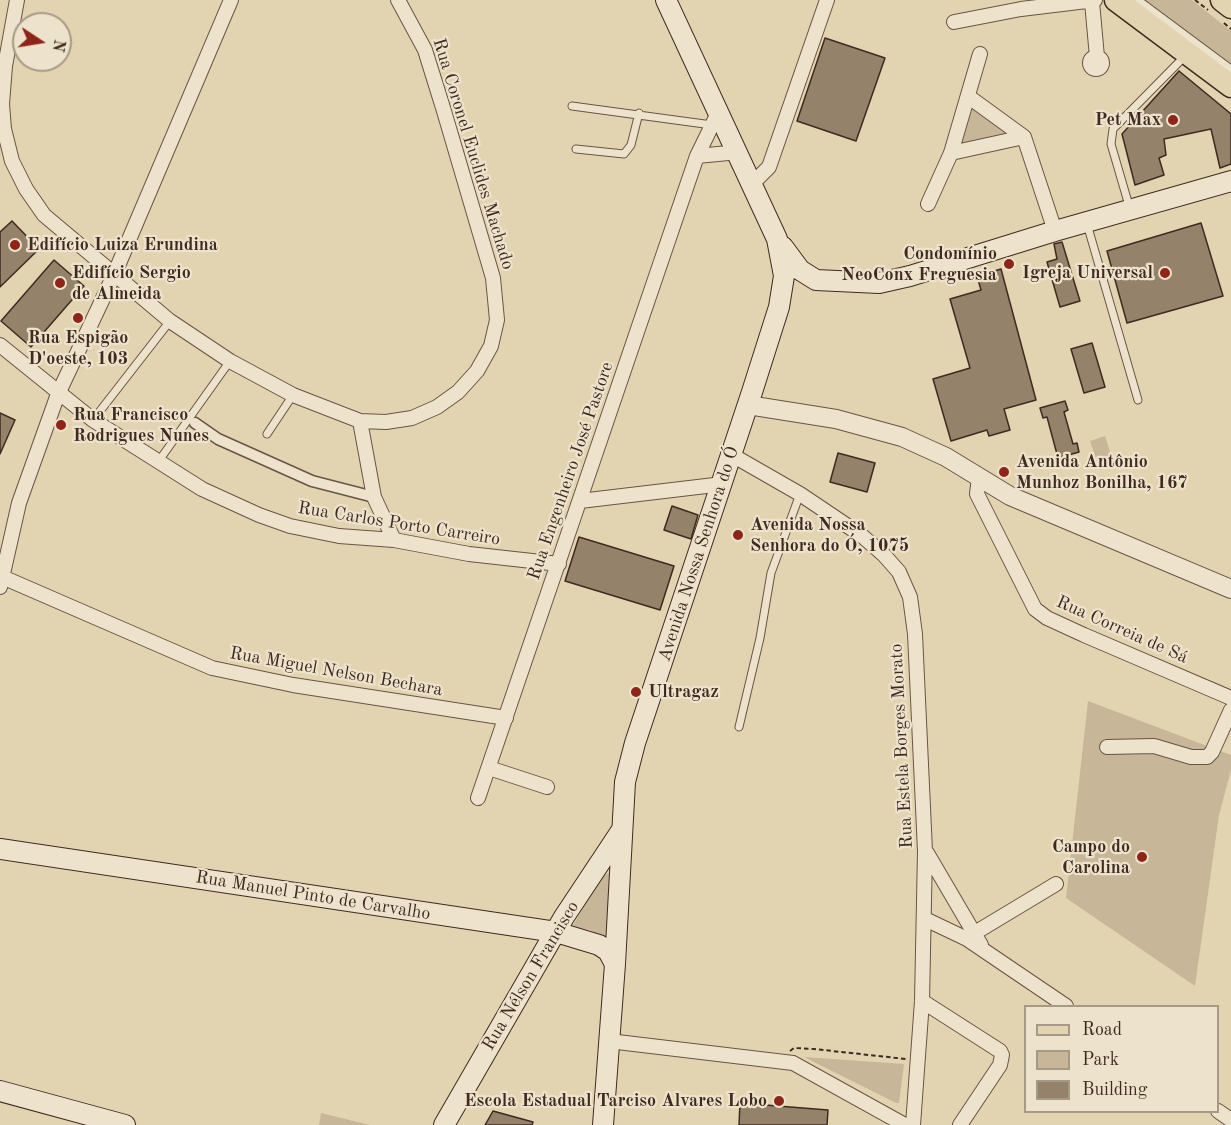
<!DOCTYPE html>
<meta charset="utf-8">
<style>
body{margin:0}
#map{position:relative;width:1231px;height:1125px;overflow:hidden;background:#e3d4b1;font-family:"Old Standard TT",serif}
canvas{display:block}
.legend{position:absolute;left:1024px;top:1005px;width:195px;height:108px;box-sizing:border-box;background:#ede3cc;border:2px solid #a79987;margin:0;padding:8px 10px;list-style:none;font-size:18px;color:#3f2a20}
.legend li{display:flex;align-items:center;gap:12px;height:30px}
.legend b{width:30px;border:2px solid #a79987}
.north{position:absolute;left:12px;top:12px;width:60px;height:60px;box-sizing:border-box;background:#ede3cc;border:2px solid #a79987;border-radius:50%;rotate:102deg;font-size:16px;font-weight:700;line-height:24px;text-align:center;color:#3f2a20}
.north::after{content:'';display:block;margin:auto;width:21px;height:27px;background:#8f2418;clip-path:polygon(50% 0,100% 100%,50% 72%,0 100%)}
</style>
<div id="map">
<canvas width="1231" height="1125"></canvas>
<ul class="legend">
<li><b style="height:8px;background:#e3d4b1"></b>Road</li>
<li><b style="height:16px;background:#c7b798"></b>Park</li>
<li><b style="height:16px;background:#94826b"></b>Building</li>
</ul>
<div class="north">N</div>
</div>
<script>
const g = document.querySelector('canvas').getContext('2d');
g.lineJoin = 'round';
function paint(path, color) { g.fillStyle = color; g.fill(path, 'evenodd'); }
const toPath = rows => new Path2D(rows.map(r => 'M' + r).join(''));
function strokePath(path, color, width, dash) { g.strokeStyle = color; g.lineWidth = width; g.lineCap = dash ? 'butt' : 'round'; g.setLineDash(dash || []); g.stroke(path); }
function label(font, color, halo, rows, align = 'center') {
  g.font = font + ' "Old Standard TT",serif'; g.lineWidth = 4.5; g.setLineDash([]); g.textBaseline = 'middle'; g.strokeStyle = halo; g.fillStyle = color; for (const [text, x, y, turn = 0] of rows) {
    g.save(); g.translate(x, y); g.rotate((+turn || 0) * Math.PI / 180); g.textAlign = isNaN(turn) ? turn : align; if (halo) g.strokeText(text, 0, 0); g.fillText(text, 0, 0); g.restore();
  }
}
paint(toPath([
 [1143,0,1192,0,1231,31,1231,66],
 [971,105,1012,135,957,146],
 [1105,436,1114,465,1100,470,1090,441],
 [1088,701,1231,755,1231,770,1219,815,1195,986,1066,898],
 [609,873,614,876,609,942,590,930,572,927,602,876],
 [804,1057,904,1064,899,1103,896,1103],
 [321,1113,370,1125,319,1125]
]), '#c7b798');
const building = toPath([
 [825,38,885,58,856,141,797,121,825,38],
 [1179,71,1231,114,1231,164,1220,168,1211,129,1164,139,1166,155,1159,158,1164,175,1135,185,1122,134,1179,71],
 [12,221,39,249,0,287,0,232,12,221],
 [1201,223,1223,296,1127,323,1107,251,1201,223],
 [1062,242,1080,301,1060,307,1047,262,1057,259,1054,244,1062,242],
 [54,260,84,286,31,347,1,321,54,260],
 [1001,269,1036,400,1004,409,1010,430,989,436,987,430,951,441,933,379,970,368,950,299,981,290,977,276,1001,269],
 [1092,343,1105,387,1084,393,1071,349,1092,343],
 [1065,401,1068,410,1064,412,1073,444,1077,443,1079,452,1058,458,1047,417,1043,418,1040,408,1065,401],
 [0,413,15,420,0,454,0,413],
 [838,453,875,463,867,492,830,482,838,453],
 [672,506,698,515,691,539,664,530,672,506],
 [579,537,674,566,660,610,565,581,579,537],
 [740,1103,828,1110,827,1125,739,1125,740,1103],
 [493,1111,533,1122,532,1125,485,1125,493,1111]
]);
paint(building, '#94826b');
strokePath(building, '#3f2a20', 1.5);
const service = toPath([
 [1138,0,1231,69],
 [572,106,712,125],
 [576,149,624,154,631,145,639,113],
 [1130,209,1111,144,1113,129,1186,55],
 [1087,224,1138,400],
 [93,420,170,321],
 [267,434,293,395],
 [158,462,230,361],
 [739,727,760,638,771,573,800,494]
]);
const pedestrian = toPath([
 [195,423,218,439,312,481,374,497]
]);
const minor = toPath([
 [17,0,5,66,2,104,4,129,12,161,26,189,44,215,170,321,230,361,293,395,360,421,386,422,412,418,437,407,458,392,477,371,491,346,497,320,493,278,444,111,425,50,398,0],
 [1092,2,1097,57],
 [954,22,1021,9,1095,0],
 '1090 63a6 6 0 1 1 12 0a6 6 0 1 1-12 0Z',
 [969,97,1024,137,1055,231],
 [951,153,1024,137],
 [697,156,739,152],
 [753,183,769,167,827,0],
 [928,204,951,153,980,54],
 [0,345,93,420,202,489,259,515,290,526,339,536,394,540,469,554,559,564],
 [360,421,374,497,394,540],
 [732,455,800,494,861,535,884,555,899,572,910,597,915,634,925,851,922,1001,913,1125],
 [979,477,977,494,1035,609,1047,618,1084,635,1231,698],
 [580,501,723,484],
 [0,576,212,668,293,685,506,718],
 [0,587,19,503,58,394,114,275,231,0],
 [1107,747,1154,746,1191,757,1207,757,1212,752,1231,710],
 [489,768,547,787],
 [478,798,697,156,719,111],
 [927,853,981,945],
 [925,919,967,939,1066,1006],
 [968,937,1056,884],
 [922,1001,1000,1051,1002,1055,1000,1065,960,1125],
 [609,1041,793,1063,905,1125],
 [1218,1111,1231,1120]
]);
const tertiary = toPath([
 [748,405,836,419,902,437,946,457,1010,496,1231,589]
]);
const secondary = toPath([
 [783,247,800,270,816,280,879,283,910,276,1055,231,1231,181],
 [0,849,556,932,599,945,608,951,615,964],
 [0,1091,125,1125],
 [444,1125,564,917,621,831],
 [603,1125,615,964,625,782,635,743,752,392,779,307,784,276,777,239,666,0]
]);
const primary = toPath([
 [1116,0,1231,86],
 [1222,0,1231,7]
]);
strokePath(service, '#685444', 9);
strokePath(pedestrian, '#685444', 13);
strokePath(minor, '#685444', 16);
strokePath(tertiary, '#685444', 20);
strokePath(secondary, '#3f2a20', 22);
strokePath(primary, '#3f2a20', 25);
strokePath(toPath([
 [1195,0,1208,10],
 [1224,23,1231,29],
 [790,1051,794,1048,814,1049,906,1059]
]), '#3f2a20', 2, [4.5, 3]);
strokePath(service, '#ede3cc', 7);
strokePath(pedestrian, '#ede3cc', 10);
strokePath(minor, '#ede3cc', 14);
strokePath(tertiary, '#ede3cc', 18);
strokePath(secondary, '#ede3cc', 20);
strokePath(primary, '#e3d4b1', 22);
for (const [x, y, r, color] of [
 [1173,120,6,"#8f2418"],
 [15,245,6,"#8f2418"],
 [1009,264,6,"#8f2418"],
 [1165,273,6,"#8f2418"],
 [60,283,6,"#8f2418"],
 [78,318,6,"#8f2418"],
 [61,425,6,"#8f2418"],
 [1004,472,6,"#8f2418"],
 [738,535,6,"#8f2418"],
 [636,692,6,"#8f2418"],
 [1142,857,6,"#8f2418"],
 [779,1101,6,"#8f2418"]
]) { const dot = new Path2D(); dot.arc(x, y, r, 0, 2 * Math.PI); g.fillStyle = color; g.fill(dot); strokePath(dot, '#ede3cc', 2); }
label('bold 18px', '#3f2a20', '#ede3cc', [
 ["Pet Max",1161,120,"right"],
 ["Edifício Luiza Erundina",27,245],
 ["Condomínio",997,254,"right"],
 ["NeoConx Freguesia",997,275,"right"],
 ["Edifício Sergio",72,273],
 ["de Almeida",72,294],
 ["Igreja Universal",1153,273,"right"],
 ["Rua Espigão",78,338,"center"],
 ["D'oeste, 103",78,359,"center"],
 ["Rua Francisco",73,415],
 ["Rodrigues Nunes",73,436],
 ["Avenida Antônio",1016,462],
 ["Munhoz Bonilha, 167",1016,483],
 ["Avenida Nossa",750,525],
 ["Senhora do Ó, 1075",750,546],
 ["Ultragaz",648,692],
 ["Campo do",1130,847,"right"],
 ["Carolina",1130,868,"right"],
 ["Escola Estadual Tarciso Alvares Lobo",767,1101,"right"]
], 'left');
label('18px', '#3f2a20', '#ede3cc', [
 ["Rua Coronel Euclides Machado",473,154,73],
 ["Rua Engenheiro José Pastore",571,471,-71],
 ["Rua Carlos Porto Carreiro",399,524,9],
 ["Avenida Nossa Senhora do Ó",699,554,-72],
 ["Rua Correia de Sá",1122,630,24],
 ["Rua Miguel Nelson Bechara",336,672,10],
 ["Rua Estela Borges Morato",902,746,-93],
 ["Rua Manuel Pinto de Carvalho",313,896,9],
 ["Rua Nélson Francisco",531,976,-59]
]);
</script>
